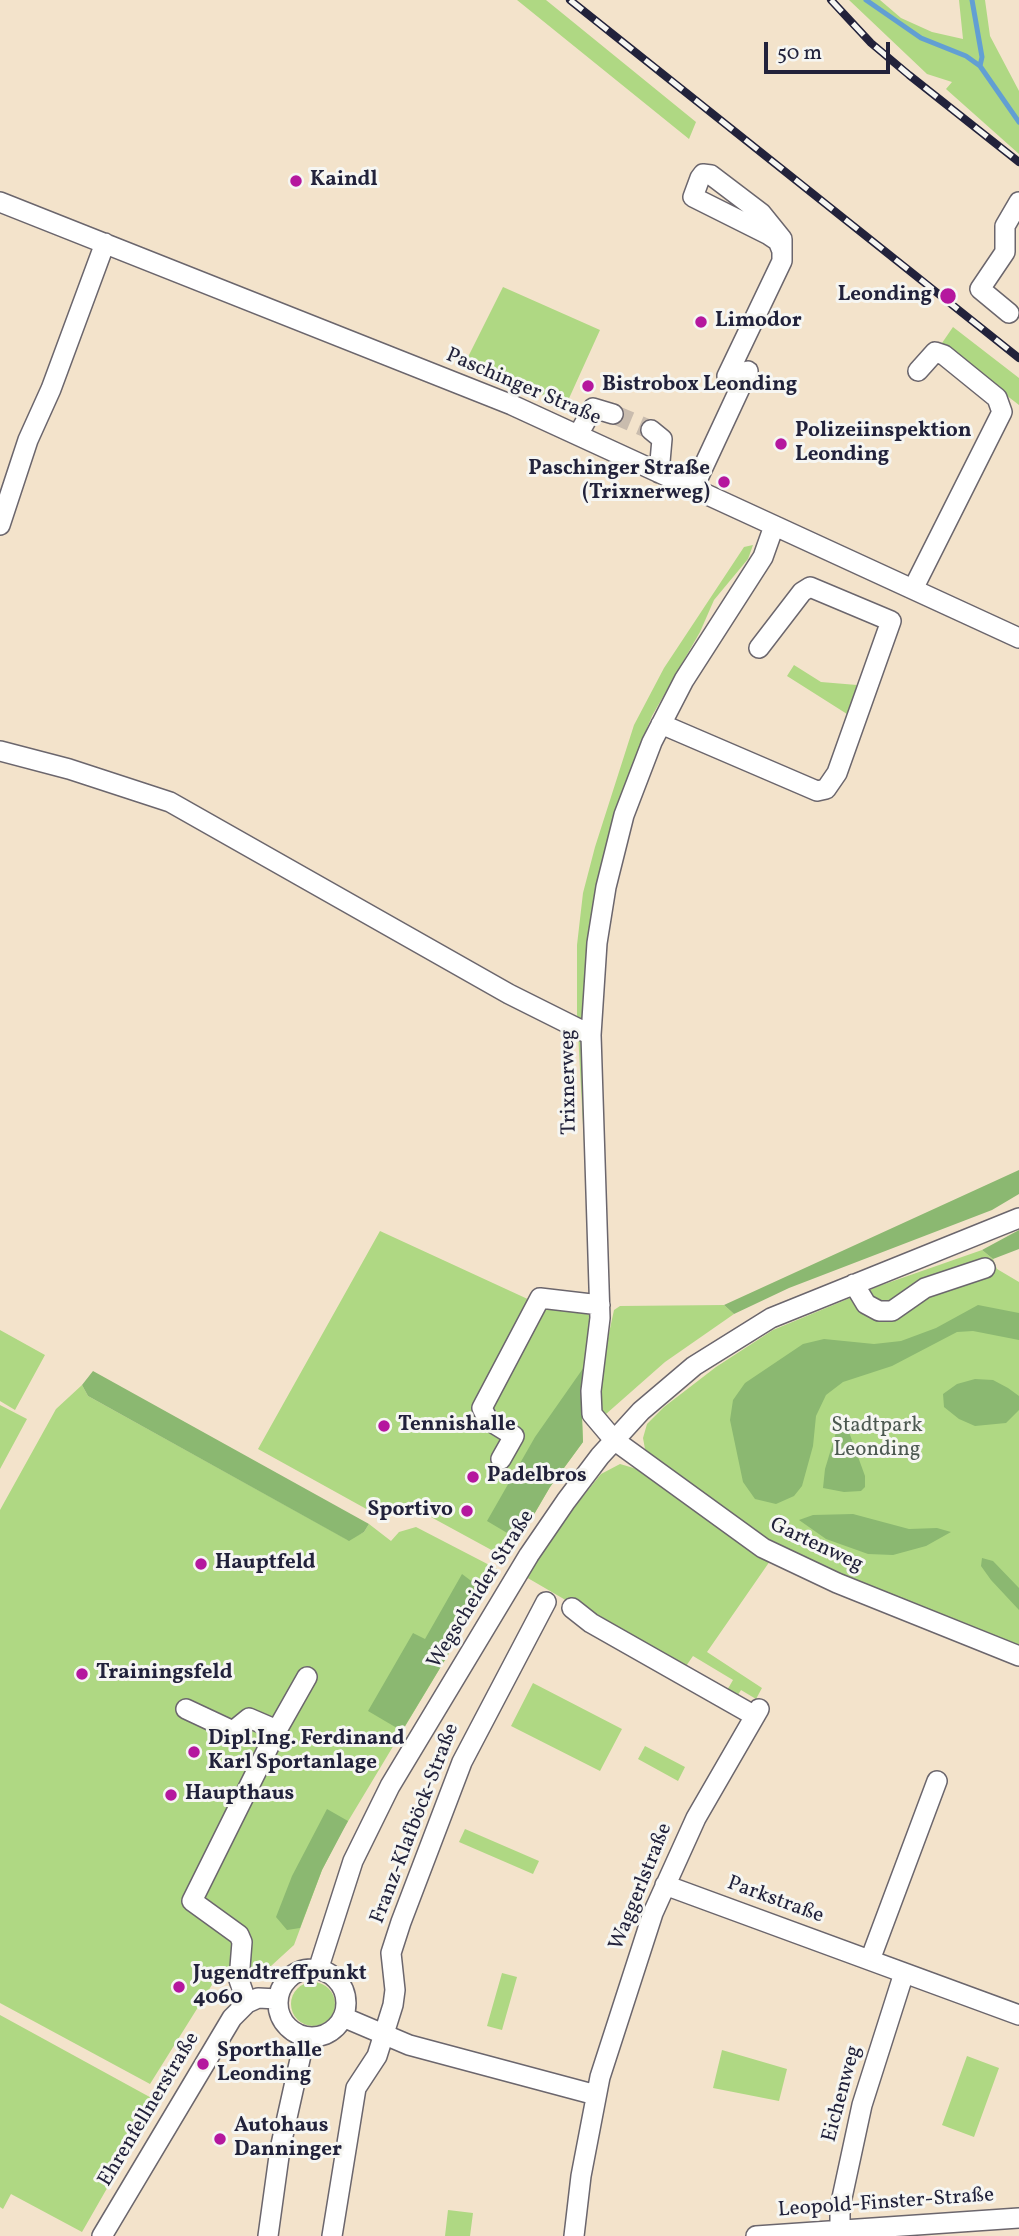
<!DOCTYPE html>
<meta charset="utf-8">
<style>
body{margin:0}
#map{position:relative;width:1019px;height:2236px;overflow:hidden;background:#f3e3cb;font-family:Vollkorn,serif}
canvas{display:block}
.scale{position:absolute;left:764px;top:42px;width:126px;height:32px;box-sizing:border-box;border:4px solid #22223b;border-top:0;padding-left:9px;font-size:21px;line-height:24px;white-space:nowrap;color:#22223b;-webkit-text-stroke:5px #f6f6f2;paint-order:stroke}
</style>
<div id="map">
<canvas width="1019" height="2236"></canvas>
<div class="scale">50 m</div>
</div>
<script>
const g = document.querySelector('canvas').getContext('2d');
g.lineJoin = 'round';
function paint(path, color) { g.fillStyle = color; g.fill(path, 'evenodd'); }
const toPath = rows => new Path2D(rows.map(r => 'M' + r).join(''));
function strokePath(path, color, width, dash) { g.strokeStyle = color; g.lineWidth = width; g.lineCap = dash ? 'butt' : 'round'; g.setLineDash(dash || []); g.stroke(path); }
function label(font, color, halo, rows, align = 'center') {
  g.font = font + ' Vollkorn,serif'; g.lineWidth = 6; g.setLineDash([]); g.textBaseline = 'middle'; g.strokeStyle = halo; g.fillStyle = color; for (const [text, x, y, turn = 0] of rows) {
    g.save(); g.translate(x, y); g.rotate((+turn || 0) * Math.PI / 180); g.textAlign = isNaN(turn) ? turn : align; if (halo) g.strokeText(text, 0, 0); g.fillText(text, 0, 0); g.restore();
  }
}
paint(toPath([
 [517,0,546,0,696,122,689,139],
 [849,0,880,0,901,18,932,32,963,39,959,0,985,0,990,36,1019,91,1019,154,946,89,952,82,927,74],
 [503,287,600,330,566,405,465,363],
 [953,327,1019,378,1019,405,945,348,942,343],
 [753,545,748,559,714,600,700,632,652,716,635,757,607,845,587,950,582,1018,586,1181,577,1014,577,945,583,893,595,847,634,725,664,668,744,547],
 [794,665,821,682,857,685,847,714,787,676],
 [380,1231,545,1307,591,1315,581,1392,583,1442,550,1487,508,1559,407,1504,387,1511,370,1511,258,1449],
 [982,1250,993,1259,997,1269,1019,1282,1019,1648,775,1549,653,1463,645,1449,643,1438,647,1424,664,1407,716,1367,773,1330,879,1286],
 [724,1305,734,1314,665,1362,606,1414,601,1410,598,1384,614,1310,620,1306],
 [0,1330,45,1355,15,1410,0,1401],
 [82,1385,88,1396,348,1540,364,1532,369,1524,391,1541,399,1532,416,1527,499,1570,341,1833,322,1870,294,1945,271,1966,220,1972,150,2084,0,2003,0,1510,56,1409],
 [0,1405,27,1419,0,1469],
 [620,1464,637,1469,770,1561,707,1652,762,1688,756,1699,741,1690,736,1698,726,1692,733,1680,693,1656,684,1669,526,1577,572,1510,601,1474],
 [533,1683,622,1729,600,1771,511,1726],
 [645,1746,685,1767,678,1781,638,1759],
 [465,1829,539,1861,533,1874,459,1842],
 [502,1973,517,1977,502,2030,487,2026],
 '291 2004a22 22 0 1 1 44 0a22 22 0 1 1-44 0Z',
 [0,2015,157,2101,82,2232,11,2194,3,2209,0,2207],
 [722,2050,787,2069,779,2101,713,2088],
 [967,2056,999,2068,974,2137,942,2125],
 [448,2210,473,2213,470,2236,445,2236]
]), '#afd883');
paint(toPath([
 [1019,1170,1019,1194,992,1210,789,1288,734,1314,724,1305],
 [1019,1230,1019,1249,993,1259,982,1250],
 [978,1305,1019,1313,1019,1340,973,1331,957,1332,892,1366,843,1382,826,1395,816,1416,813,1446,802,1486,794,1496,776,1504,755,1499,743,1482,730,1420,733,1400,745,1383,803,1344,824,1339,874,1344,901,1341,936,1328],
 [584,1367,581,1392,583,1442,550,1487,519,1540,487,1521,535,1437],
 [93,1371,369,1524,364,1532,349,1541,88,1396,82,1385],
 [975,1379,993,1380,1008,1388,1019,1396,1019,1410,1006,1423,975,1426,959,1419,944,1407,943,1394,957,1384],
 [849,1416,849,1432,865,1476,865,1487,861,1491,844,1492,823,1488,825,1469,838,1426],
 [853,1514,909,1529,937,1528,951,1532,926,1546,893,1555,868,1554,826,1539,799,1520,813,1515],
 [982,1558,993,1561,1019,1588,1019,1610,991,1580,981,1566],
 [462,1574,486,1592,402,1731,368,1711,413,1633,425,1639],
 [327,1809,348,1821,322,1870,300,1928,287,1930,276,1917,292,1876]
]), '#8bb871');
strokePath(toPath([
 [866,0,921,38,966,56,980,66,1019,122],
 [972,0,982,57,980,66]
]), '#629fd3', 5);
strokePath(toPath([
 [613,414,651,430]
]), '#c9bcae', 19, [19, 10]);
const minor = toPath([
 [0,202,512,405,1019,638],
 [1009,313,980,289,1005,252,1005,226,1019,202],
 [742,383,727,376,782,261,782,251,778,241,769,235,693,197,700,178,703,174,711,175,761,213,782,239,782,251],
 [651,430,662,439,659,473],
 [578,435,593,408,613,414],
 [693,489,748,371],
 [0,525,28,440,51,389,105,243],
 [774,526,763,557,684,680,652,742,624,815,606,887,597,943,591,1035,600,1318,591,1391,592,1414,614,1440,763,1548,837,1583,1019,1656],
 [913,589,1002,412,997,398,944,355,935,352,918,371],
 [661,724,817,791,826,789,837,773,891,621,810,587,802,592,759,648],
 [0,751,69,769,170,802,509,994,591,1035],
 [854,1284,866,1304,879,1311,892,1311,925,1288,985,1268],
 [501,1459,514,1436,488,1420,482,1408,540,1298,600,1305],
 [572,1608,591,1623,755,1716],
 [186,1709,233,1731,249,1718,277,1730],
 [665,1885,1019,2015],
 [870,1960,937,1781],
 '278 2003a34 34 0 1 1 68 0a34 34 0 1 1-68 0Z',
 [318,1970,353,1861,390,1786,529,1555,566,1501,600,1456,641,1411,694,1366,771,1318,1019,1218],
 [247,2003,239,1980,242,1942,239,1935,192,1901,277,1730,307,1677],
 [343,2017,409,2045,596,2095],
 [840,2230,840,2207,862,2105,904,1973],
 [102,2236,232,2018,247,2003,258,1998,278,1999],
 [268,2236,280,2149,305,2037],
 [332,2236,356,2088,377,2056,393,2005,395,1990,391,1953,401,1922,462,1762,546,1602],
 [574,2236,581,2176,600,2077,653,1913,696,1818,759,1709],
 [756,2236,1019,2218]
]);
strokePath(minor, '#6b666d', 22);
strokePath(minor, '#fff', 19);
const rail = toPath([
 [570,0,1019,358],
 [831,0,871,43,909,75,1019,162]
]);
strokePath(rail, '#22223b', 8);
strokePath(rail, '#f6f6f2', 5, [16]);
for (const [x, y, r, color] of [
 [296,181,7,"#b5179e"],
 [948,296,9,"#b5179e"],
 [701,322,7,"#b5179e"],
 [588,386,7,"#b5179e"],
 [781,444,7,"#b5179e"],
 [724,482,7,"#b5179e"],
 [384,1426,7,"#b5179e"],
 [473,1477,7,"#b5179e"],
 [467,1511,7,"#b5179e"],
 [201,1564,7,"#b5179e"],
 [82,1674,7,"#b5179e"],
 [194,1752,7,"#b5179e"],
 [171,1795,7,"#b5179e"],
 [179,1987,7,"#b5179e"],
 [203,2064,7,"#b5179e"],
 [220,2139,7,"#b5179e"]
]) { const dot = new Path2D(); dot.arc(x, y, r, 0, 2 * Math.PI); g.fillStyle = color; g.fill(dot); strokePath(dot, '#f6f6f2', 2.5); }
label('bold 21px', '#22223b', '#f6f6f2', [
 ["Kaindl",310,181],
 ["Leonding",932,296,"right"],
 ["Limodor",715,322],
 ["Bistrobox Leonding",602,386],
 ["Polizeiinspektion",795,432],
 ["Leonding",795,456],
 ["Paschinger Straße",710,470,"right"],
 ["(Trixnerweg)",710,494,"right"],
 ["Tennishalle",398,1426],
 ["Padelbros",487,1477],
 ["Sportivo",453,1511,"right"],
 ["Hauptfeld",215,1564],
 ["Trainingsfeld",96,1674],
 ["Dipl.Ing. Ferdinand",208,1740],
 ["Karl Sportanlage",208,1764],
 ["Haupthaus",185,1795],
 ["Jugendtreffpunkt",193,1975],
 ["4060",193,1999],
 ["Sporthalle",217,2052],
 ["Leonding",217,2076],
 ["Autohaus",234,2127],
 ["Danninger",234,2151]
], 'left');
label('21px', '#22223b', '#f6f6f2', [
 ["Paschinger Straße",523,388,23],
 ["Trixnerweg",570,1082,-91],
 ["Gartenweg",816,1546,25],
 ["Wegscheider Straße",482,1590,-58],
 ["Franz-Klafböck-Straße",416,1824,-69],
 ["Waggerlstraße",642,1887,-68],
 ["Parkstraße",775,1901,20],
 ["Eichenweg",843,2094,-75],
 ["Ehrenfellnerstraße",150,2110,-59],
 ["Leopold-Finster-Straße",886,2204,-4]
]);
label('21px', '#4c5951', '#f6f6f2', [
 ["Stadtpark",877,1427],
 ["Leonding",877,1451]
]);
</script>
